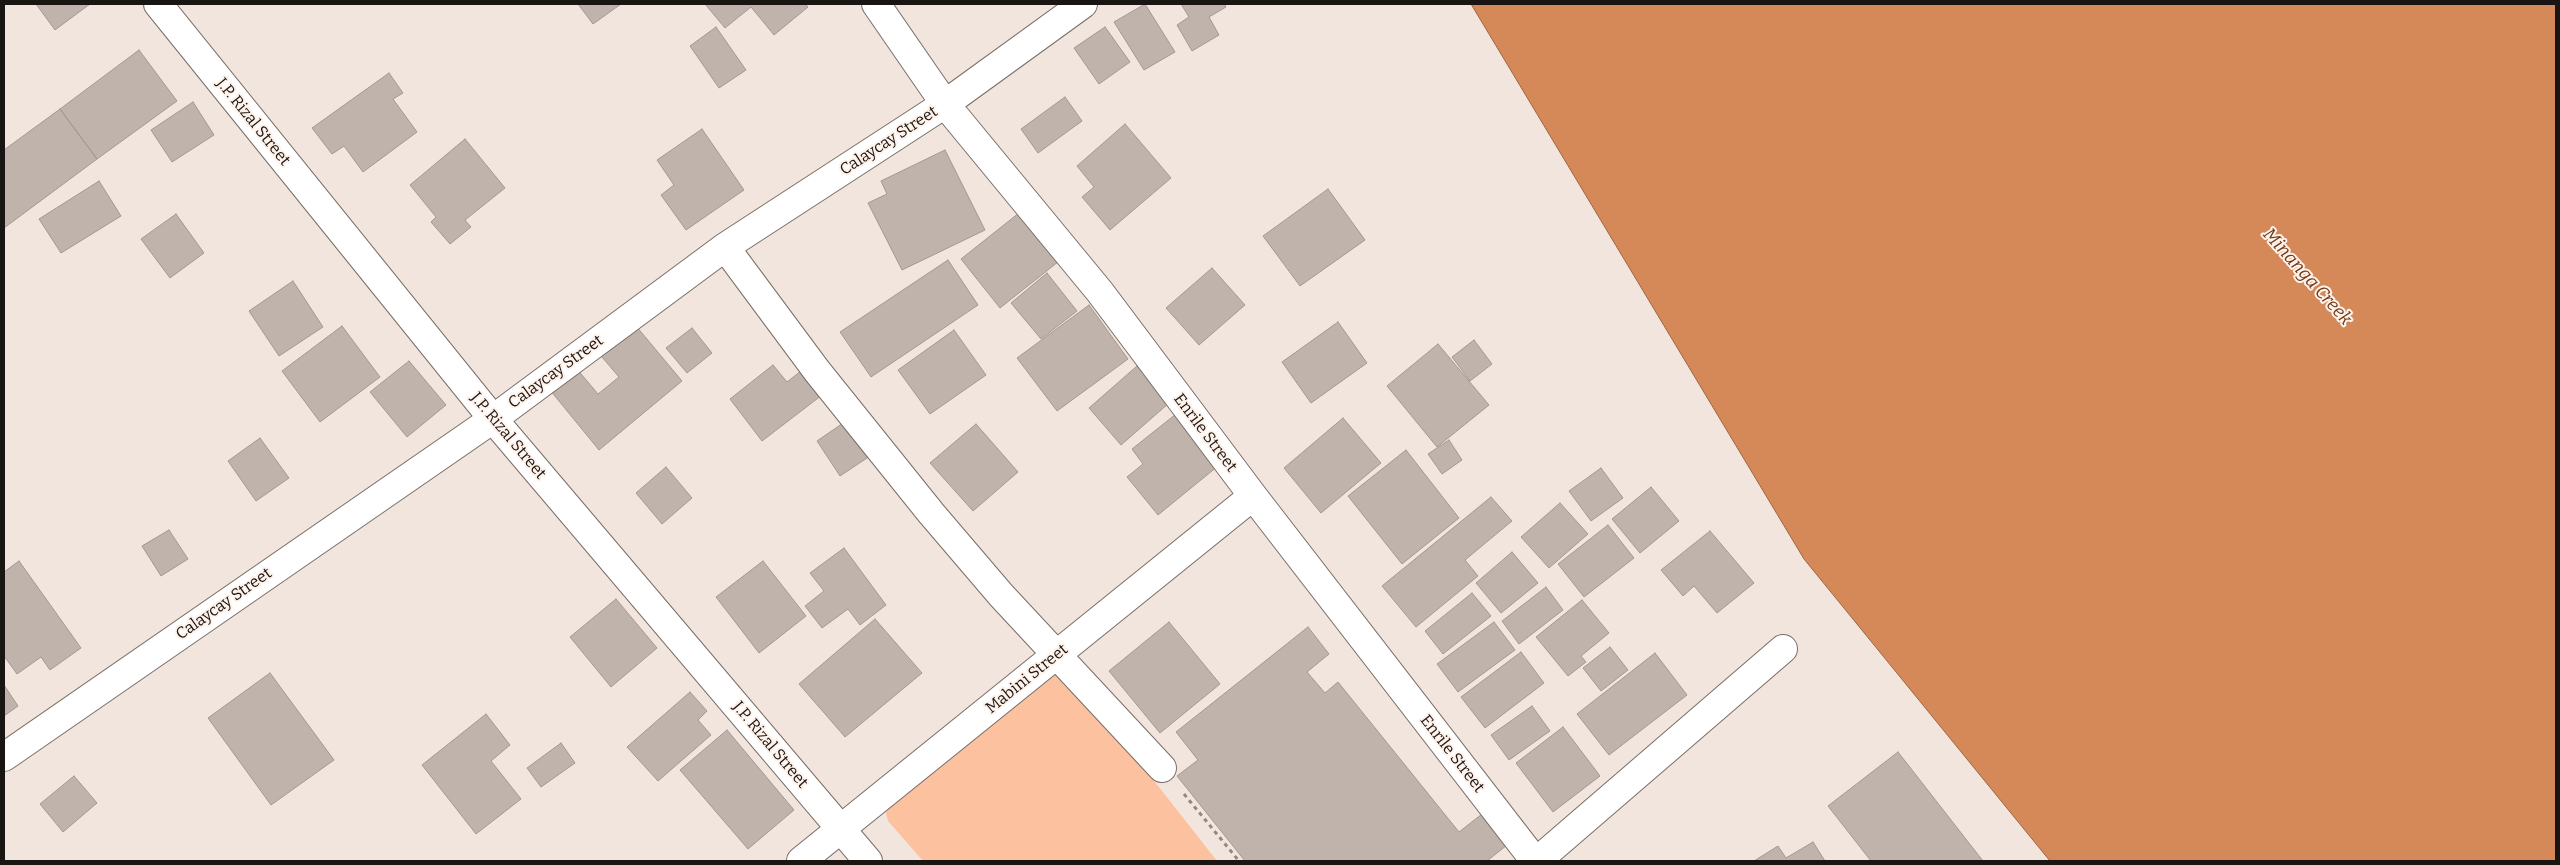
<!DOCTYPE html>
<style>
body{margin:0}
#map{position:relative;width:2560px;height:865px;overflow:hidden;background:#f2e5dd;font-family:Bitter,serif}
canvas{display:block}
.frame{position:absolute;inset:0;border:5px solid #191512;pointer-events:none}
</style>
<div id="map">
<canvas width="2560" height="865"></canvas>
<div class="frame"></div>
</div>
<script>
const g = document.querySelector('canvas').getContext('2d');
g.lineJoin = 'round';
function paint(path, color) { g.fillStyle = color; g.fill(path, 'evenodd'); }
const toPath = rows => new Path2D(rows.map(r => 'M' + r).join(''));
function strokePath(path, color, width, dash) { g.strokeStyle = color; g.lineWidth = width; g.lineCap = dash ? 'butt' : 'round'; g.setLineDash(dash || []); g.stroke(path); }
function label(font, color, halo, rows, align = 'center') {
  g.font = font + ' Bitter,serif'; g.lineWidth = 4; g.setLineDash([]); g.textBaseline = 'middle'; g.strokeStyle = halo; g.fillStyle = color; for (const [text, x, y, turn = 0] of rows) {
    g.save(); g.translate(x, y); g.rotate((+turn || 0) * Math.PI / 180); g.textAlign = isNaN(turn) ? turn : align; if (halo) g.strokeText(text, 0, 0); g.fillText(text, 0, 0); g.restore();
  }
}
paint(toPath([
 [1048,669,1068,671,1217,861,923,861,888,821,886,813,889,806]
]), '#fcc2a0');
const water = toPath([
 [1471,4,2556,4,2556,861,2050,861,1804,559,1471,4]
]);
paint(water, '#d58959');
strokePath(water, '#9d6644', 1);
const building = toPath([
 [36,4,90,4,55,30,36,4],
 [578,4,621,4,593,24,578,4],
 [705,4,805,4,808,7,774,35,751,7,725,28,705,4],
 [1145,4,1175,52,1144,70,1114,22,1145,4],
 [1181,4,1224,4,1226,7,1209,17,1219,35,1192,51,1177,25,1189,17,1181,4],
 [716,27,746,70,719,88,690,46,716,27],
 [1105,27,1130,62,1099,84,1074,48,1105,27],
 [139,50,177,101,97,159,60,109,139,50],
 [389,73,403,93,393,99,417,132,363,172,344,146,332,154,312,128,389,73],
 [1065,97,1082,121,1038,153,1021,129,1065,97],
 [193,102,214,135,172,162,151,130,193,102],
 [60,109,97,159,4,228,4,150,60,109],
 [1125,124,1171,178,1110,230,1082,197,1094,187,1077,166,1125,124],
 [702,129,744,190,686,230,661,195,674,185,657,160,702,129],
 [465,139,505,188,465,220,471,227,450,244,431,222,436,217,410,185,465,139],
 [945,150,985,230,902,270,868,203,887,194,881,181,945,150],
 [99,181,121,216,61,253,39,219,99,181],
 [1328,189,1365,240,1300,286,1263,236,1328,189],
 [1024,209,1063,258,1000,308,961,259,1024,209],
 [176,214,204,253,170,278,141,239,176,214],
 [948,260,978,305,871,377,840,332,948,260],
 [1212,268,1245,305,1199,345,1166,308,1212,268],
 [1047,273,1077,311,1041,339,1011,303,1047,273],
 [293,281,323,327,279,356,249,311,293,281],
 [1089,305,1128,359,1057,411,1017,358,1089,305],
 [631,320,682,381,599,450,550,390,576,368,598,394,619,377,596,350,631,320],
 [1338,322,1367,363,1311,403,1282,362,1338,322],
 [342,326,380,377,320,422,282,371,342,326],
 [692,328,712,353,687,373,666,348,692,328],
 [954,330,986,375,930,414,898,370,954,330],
 [1474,340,1492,364,1470,381,1452,357,1474,340],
 [1438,344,1489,405,1437,447,1387,386,1438,344],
 [409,361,446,405,407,437,370,392,409,361],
 [773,365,787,382,806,367,826,392,762,441,730,399,773,365],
 [1137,366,1169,403,1121,445,1089,408,1137,366],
 [1176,414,1218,466,1158,515,1127,477,1143,464,1132,449,1176,414],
 [1343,418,1381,463,1321,513,1284,468,1343,418],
 [849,419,873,454,840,476,817,441,849,419],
 [976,424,1018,472,973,511,930,463,976,424],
 [260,438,289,478,256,501,228,461,260,438],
 [1449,440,1462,460,1442,474,1428,454,1449,440],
 [1406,450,1459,518,1402,564,1348,496,1406,450],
 [666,467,692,498,662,524,636,493,666,467],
 [1601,468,1623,498,1591,521,1569,491,1601,468],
 [1651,487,1679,521,1640,553,1612,519,1651,487],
 [1491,497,1512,521,1465,560,1478,576,1416,627,1382,586,1491,497],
 [1560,503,1588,534,1549,568,1521,537,1560,503],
 [1608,525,1634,558,1584,597,1558,564,1608,525],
 [169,530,188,559,161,576,142,546,169,530],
 [1710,531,1754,583,1717,613,1694,586,1683,596,1661,570,1710,531],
 [844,548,886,605,860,625,848,609,822,628,805,606,824,591,810,573,844,548],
 [1512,552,1538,583,1501,613,1476,583,1512,552],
 [19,561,81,648,50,670,41,657,17,674,4,656,4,572,19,561],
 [763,561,806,616,759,653,716,597,763,561],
 [1546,587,1563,610,1519,644,1502,621,1546,587],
 [1472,593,1491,616,1443,654,1425,631,1472,593],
 [616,599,657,648,611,687,570,637,616,599],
 [1582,600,1609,633,1581,656,1586,662,1568,676,1536,637,1582,600],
 [875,619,922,673,845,737,799,684,875,619],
 [1169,622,1220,684,1160,733,1109,671,1169,622],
 [1494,622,1515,650,1458,692,1437,664,1494,622],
 [1308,627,1329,654,1307,672,1325,693,1338,682,1459,832,1482,814,1507,845,1487,861,1245,861,1177,776,1198,760,1176,732,1308,627],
 [1610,647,1628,670,1601,691,1583,668,1610,647],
 [1521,652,1544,683,1485,728,1461,697,1521,652],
 [1655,653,1687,695,1609,755,1577,714,1655,653],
 [270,673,334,760,271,805,208,718,270,673],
 [4,685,18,706,4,716,4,685],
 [690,692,707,711,698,720,711,735,658,781,627,747,690,692],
 [1532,706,1550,731,1509,760,1491,735,1532,706],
 [486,714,510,745,491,761,521,799,476,834,422,765,486,714],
 [1563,727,1600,776,1553,812,1516,763,1563,727],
 [727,730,794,810,748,849,680,770,727,730],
 [561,743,575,763,541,787,527,768,561,743],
 [1898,752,1983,861,1871,861,1828,806,1898,752],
 [74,776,97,803,63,832,40,804,74,776],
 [1813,842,1825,861,1754,861,1778,846,1786,858,1813,842]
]);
paint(building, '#bfb3ac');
strokePath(building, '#a39791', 1);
const street = toPath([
 [876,4,945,104,1100,292,1253,496,1535,861],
 [725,247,817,371,931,513,1001,595,1162,768],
 [4,757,493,419,725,247,945,104,1083,4],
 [801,861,1253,496],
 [1537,861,1783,649]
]);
const secondary = toPath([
 [158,4,493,419,868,861]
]);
strokePath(street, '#796e67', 30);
strokePath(secondary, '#796e67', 30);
strokePath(toPath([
 [1184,794,1239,861]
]), '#918883', 3, [4, 4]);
strokePath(street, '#fff', 28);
strokePath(secondary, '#fff', 28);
label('16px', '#191512', '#fff2eb', [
 ["J.P. Rizal Street",253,122,51],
 ["Calaycay Street",889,141,-33],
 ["Calaycay Street",556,372,-36],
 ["Enrile Street",1205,433,53],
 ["J.P. Rizal Street",508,436,50],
 ["Calaycay Street",224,604,-35],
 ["Mabini Street",1027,679,-39],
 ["J.P. Rizal Street",770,745,50],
 ["Enrile Street",1452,754,52]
]);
label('italic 18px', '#6e3b18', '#fff2eb', [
 ["Minanga Creek",2307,277,48]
]);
</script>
